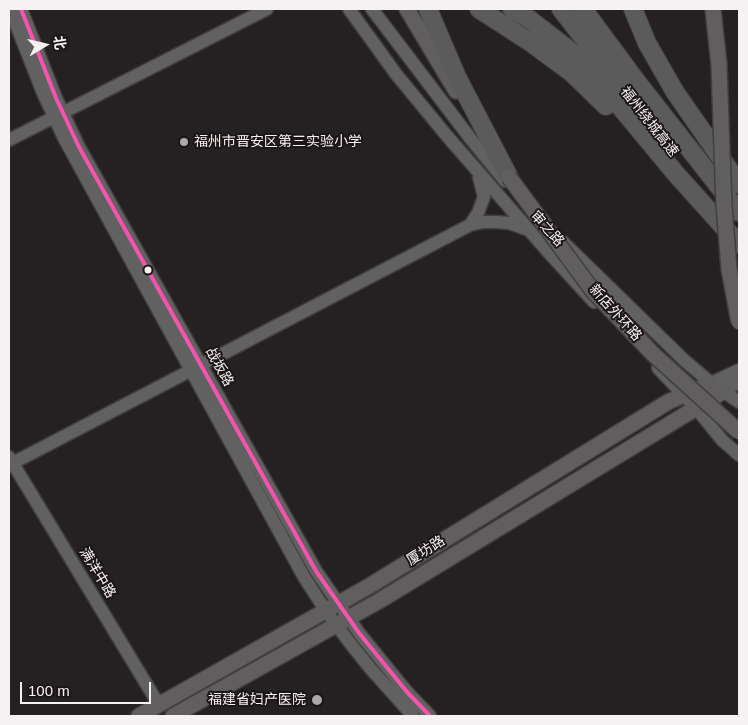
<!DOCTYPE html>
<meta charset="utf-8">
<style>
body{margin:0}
#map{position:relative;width:748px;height:725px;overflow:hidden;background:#252021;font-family:Arial,"Noto Sans SC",sans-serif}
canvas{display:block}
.frame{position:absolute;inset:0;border:10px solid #f6f1f2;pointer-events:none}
.north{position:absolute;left:20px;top:20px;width:50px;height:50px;-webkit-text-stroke:4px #1d1617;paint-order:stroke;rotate:81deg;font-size:14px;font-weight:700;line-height:20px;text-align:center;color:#f6f1f2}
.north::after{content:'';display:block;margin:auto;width:18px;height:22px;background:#f6f1f2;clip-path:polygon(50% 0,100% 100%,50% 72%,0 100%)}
.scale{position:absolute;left:20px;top:682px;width:131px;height:22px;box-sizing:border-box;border:2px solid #f6f1f2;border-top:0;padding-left:6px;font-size:15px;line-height:18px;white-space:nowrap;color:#f6f1f2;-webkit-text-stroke:4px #1d1617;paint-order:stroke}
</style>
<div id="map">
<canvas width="748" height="725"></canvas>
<div class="frame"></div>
<div class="north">北</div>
<div class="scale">100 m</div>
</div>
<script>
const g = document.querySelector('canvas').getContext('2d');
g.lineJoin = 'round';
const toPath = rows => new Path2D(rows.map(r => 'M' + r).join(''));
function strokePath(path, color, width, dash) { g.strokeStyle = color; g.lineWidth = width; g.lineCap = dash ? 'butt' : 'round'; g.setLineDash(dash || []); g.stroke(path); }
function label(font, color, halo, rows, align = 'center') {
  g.font = font + ' Arial,"Noto Sans SC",sans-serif'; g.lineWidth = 4; g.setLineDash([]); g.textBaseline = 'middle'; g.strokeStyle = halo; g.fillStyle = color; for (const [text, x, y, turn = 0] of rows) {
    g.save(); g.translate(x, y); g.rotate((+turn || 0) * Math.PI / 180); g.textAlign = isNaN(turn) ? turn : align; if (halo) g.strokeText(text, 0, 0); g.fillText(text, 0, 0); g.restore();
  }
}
const secondary = toPath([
 [10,9,43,93,64,138,304,577,326,611,350,643,370,668,413,716],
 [21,9,56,98,79,147,316,571,359,633,407,692,430,716],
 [349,9,396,74,447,136,550,254,594,302],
 [372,9,470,138,505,181],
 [9,140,267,9],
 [470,225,478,213,484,197,479,177],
 [562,241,684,360,711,383,739,402],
 [658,368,696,408,722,440,739,455],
 [711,383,739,370],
 [724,391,739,382],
 [9,457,159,705],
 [9,465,470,225,483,222,496,222,509,223,526,229]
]);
const primary = toPath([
 [407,9,456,91],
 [713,9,719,65,720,94],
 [139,716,371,585,668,402,711,383],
 [173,716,379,601,724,391]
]);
const highway = toPath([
 [428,9,457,77,509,177],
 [479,9,530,42,572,73,606,106],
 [512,9,529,19,573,53,613,98,676,174,739,244],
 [561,9,663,140],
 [583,9,637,82,739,212],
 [633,9,647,43,675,92,739,184]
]);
strokePath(secondary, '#413e3f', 15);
strokePath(primary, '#413e3f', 18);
strokePath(highway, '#413e3f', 20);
strokePath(secondary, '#606160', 12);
strokePath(primary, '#605e5e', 15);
strokePath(highway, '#5c5b5b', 18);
const primaryBridge = toPath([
 [720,94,724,205,729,269,739,322],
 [509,177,593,291,653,354,739,432]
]);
strokePath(primaryBridge, '#413e3f', 18, []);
strokePath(primaryBridge, '#605e5e', 15);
strokePath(toPath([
 [21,9,56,98,79,147,316,571,359,633,407,692,430,716]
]), '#f653ac', 4);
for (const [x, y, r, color] of [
 [184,142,5,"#ada8a9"],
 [148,270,4.5,"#f6f1f2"],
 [317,700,6,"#ada8a9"]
]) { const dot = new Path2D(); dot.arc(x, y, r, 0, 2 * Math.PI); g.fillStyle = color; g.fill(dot); strokePath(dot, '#1d1617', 2); }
label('14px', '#f6f1f2', '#1d1617', [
 ["福州绕城高速",649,122,52],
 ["审之路",547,229,48],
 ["新店外环路",615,313,48],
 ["战坂路",219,367,61],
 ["厦坊路",426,551,-32],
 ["满洋中路",97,573,59]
]);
label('14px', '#f6f1f2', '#1d1617', [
 ["福州市晋安区第三实验小学",194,142],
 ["福建省妇产医院",306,700,"right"]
], 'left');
</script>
